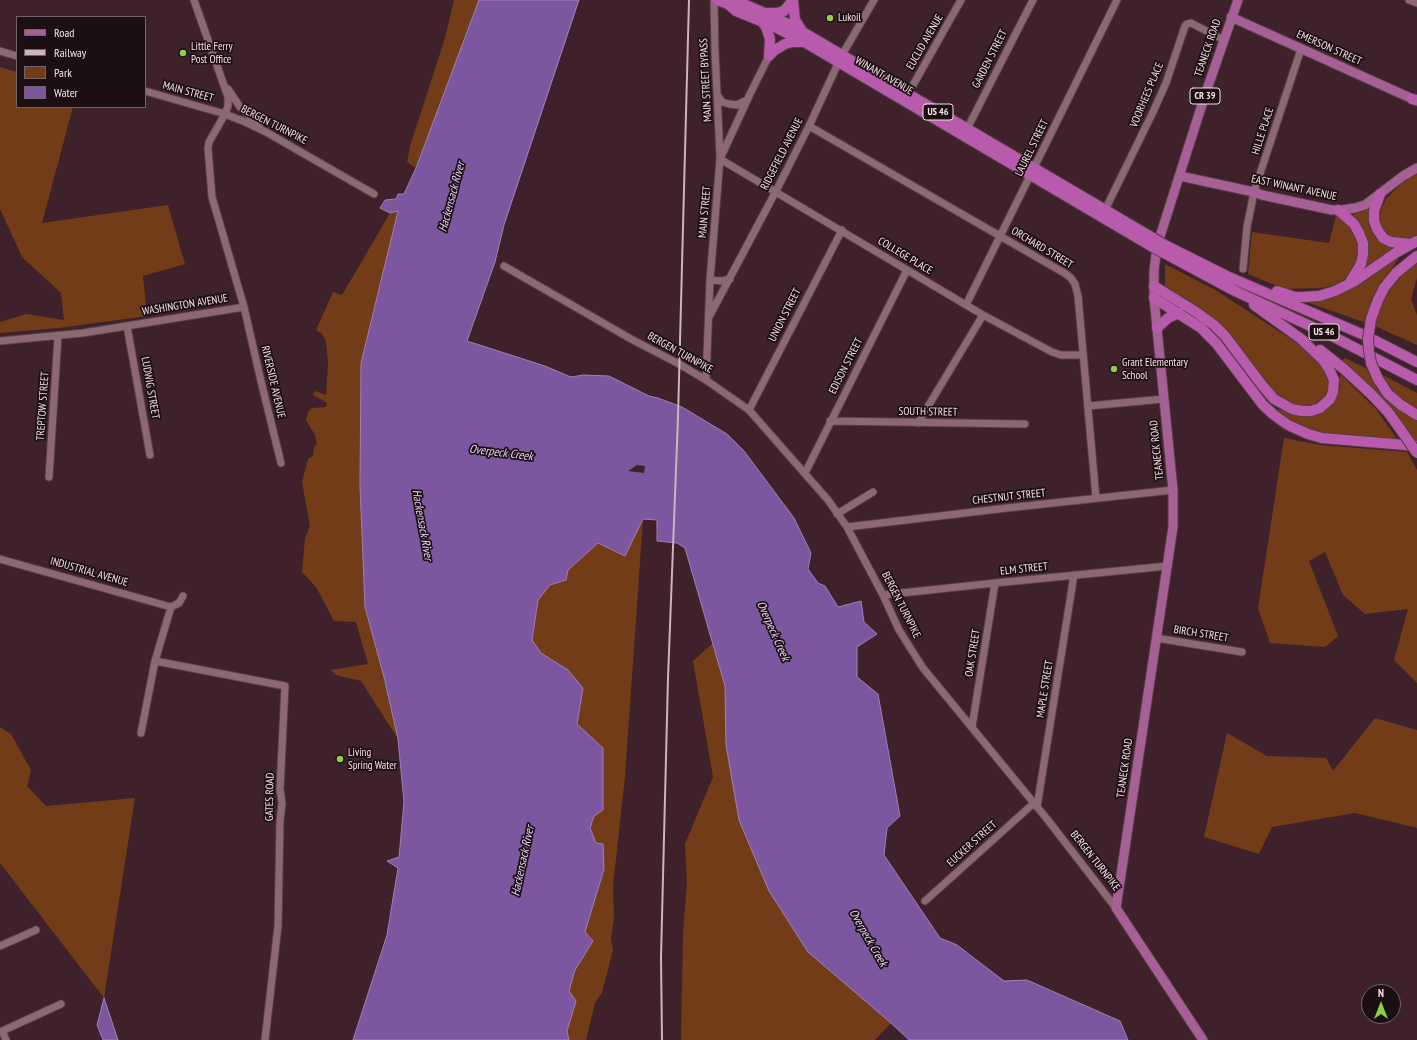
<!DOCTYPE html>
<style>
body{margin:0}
#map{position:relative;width:1417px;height:1040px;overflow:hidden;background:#3e212a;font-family:"PT Sans Narrow",sans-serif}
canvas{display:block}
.legend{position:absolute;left:16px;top:16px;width:130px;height:92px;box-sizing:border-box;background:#1c0f13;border:1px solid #736368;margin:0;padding:5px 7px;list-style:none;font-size:12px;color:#f6e1e7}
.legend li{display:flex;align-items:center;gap:8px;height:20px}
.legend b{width:20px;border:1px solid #736368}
.north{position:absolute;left:1361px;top:984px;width:40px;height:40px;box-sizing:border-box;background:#1c0f13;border:1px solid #736368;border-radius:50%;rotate:0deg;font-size:11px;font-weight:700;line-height:16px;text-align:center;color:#f6e1e7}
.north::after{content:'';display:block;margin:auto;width:14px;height:18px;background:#8cce45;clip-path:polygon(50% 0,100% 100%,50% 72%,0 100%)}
</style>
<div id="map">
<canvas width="1417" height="1040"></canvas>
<ul class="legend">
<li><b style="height:5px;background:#a76095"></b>Road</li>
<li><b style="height:5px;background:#ccb5bb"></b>Railway</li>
<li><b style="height:11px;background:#713c17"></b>Park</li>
<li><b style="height:11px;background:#7c569f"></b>Water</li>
</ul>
<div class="north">N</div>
</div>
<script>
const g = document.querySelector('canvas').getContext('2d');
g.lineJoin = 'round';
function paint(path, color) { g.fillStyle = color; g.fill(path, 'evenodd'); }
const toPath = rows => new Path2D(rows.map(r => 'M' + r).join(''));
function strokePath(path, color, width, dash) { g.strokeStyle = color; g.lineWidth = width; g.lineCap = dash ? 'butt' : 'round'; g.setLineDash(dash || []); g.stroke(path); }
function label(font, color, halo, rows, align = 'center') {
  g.font = font + ' "PT Sans Narrow",sans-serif'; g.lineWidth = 3.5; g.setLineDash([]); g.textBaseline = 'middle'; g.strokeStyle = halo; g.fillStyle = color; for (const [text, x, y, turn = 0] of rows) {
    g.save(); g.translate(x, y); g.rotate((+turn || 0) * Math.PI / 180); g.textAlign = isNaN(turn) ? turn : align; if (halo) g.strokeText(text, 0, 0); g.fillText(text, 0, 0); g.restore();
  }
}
paint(toPath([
 [454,0,479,0,416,168,407,162,410,146,445,38],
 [0,67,17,72,17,107,73,107,42,223,168,205,185,264,143,276,147,316,59,328,0,333,0,322,26,314,64,320,61,293,22,257,0,209],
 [1417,174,1417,237,1410,239,1393,238,1382,229,1378,216,1386,199,1403,182],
 [1370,208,1368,223,1376,239,1392,249,1361,274,1358,222,1352,215],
 [398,211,361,363,360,486,365,607,384,677,398,739,361,681,336,675,331,670,368,664,356,622,334,621,316,587,302,572,305,538,310,526,302,482,308,459,313,456,314,447,317,443,315,435,306,420,308,412,312,408,326,407,327,403,313,395,315,391,326,395,328,363,326,342,322,334,316,330,333,292,342,295,390,213],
 [1336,216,1348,222,1358,240,1358,257,1352,274,1336,285,1320,288,1284,289,1248,274,1252,232,1329,243],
 [1398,257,1399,258,1383,281,1370,302,1381,302,1407,268,1417,263,1417,278,1411,299,1417,315,1417,345,1375,326,1306,302,1336,295,1371,276],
 [1165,264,1217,291,1300,345,1323,366,1331,382,1324,397,1314,404,1297,406,1280,397,1265,380,1230,334,1206,312,1165,287],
 [1345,358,1366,368,1378,390,1394,406,1417,420,1417,442,1415,441,1341,361],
 [1340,374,1376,409,1398,440,1336,435,1306,429,1278,413,1279,409,1303,416,1321,413,1333,403,1340,387],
 [1381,374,1417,393,1417,408,1412,406,1394,392],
 [1284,438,1320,445,1407,452,1417,470,1417,683,1394,660,1408,609,1365,614,1343,595,1325,552,1309,561,1338,636,1325,647,1270,643,1258,608],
 [643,519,625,777,613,886,614,918,611,939,613,950,602,993,595,1003,586,1040,569,1040,567,1031,576,1001,569,991,575,970,593,941,585,932,604,869,590,828,594,816,603,748,577,724,568,670,541,653,532,640,538,600,550,585,566,580,568,570,598,543,625,556],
 [713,643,725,686,726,745,809,952,891,1023,875,1040,681,1040,683,933,687,882,685,844,713,777,693,661],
 [1375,718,1417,730,1417,828,1355,813,1272,827,1259,854,1204,837,1227,733,1267,756,1326,758,1333,771],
 [0,727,11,734,31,770,27,786,46,806,135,798,104,998,0,863]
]), '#713c17');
const water = toPath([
 [479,0,579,0,504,225,495,262,467,341,545,366,571,377,583,375,609,376,649,396,658,398,682,407,727,434,744,451,794,518,811,553,808,569,818,583,825,586,838,607,861,601,864,622,877,634,857,647,857,677,878,694,900,816,887,828,884,855,940,938,957,945,1004,981,1027,980,1120,1021,1128,1040,909,1040,891,1023,808,952,769,891,739,820,726,745,725,686,685,548,677,543,657,541,657,520,643,519,625,556,598,543,568,570,566,580,550,585,538,600,532,640,541,653,568,670,583,688,577,724,603,748,603,810,594,816,590,828,596,843,603,844,604,869,585,932,593,941,575,970,569,991,576,1001,567,1031,569,1040,353,1040,387,935,398,868,387,861,399,857,404,802,398,739,384,677,365,607,360,486,361,363,398,211,390,213,380,208,385,200,396,199,398,194,404,194,416,168,479,0],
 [104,998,118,1040,103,1040,97,1025,104,998]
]);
paint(water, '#7c569f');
strokePath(water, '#a180b5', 1);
paint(toPath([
 [637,465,645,466,644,473,628,471]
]), '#3e212a');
const minor = toPath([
 [714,0,715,51,720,156],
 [1409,0,1417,3],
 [0,51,17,56],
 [228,89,240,107,259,125],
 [145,91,225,114,245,122,266,132,374,194],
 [908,94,961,0],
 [718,96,722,102,729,104,737,105,747,100],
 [809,126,1066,274,1071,278,1075,284,1078,296,1096,498],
 [967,129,1033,0],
 [720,159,983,315,1052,352,1061,355,1083,355],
 [1105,210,1153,112,1166,83,1185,26,1187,24,1191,23,1224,40],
 [504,266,631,339,679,364,706,380,749,410,828,500,847,527,883,595,899,630,923,668,1047,819,1116,908],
 [1243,269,1247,227,1254,192,1301,49],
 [710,280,722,281,730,279],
 [966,305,1117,0],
 [244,307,260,377,281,463],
 [709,317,776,191,809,126,842,55,874,0],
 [127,326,150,455],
 [0,341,83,333,244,307,212,197,208,149,209,142,225,114,228,106,228,97,194,0],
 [706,380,710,280,720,159,750,94,769,56],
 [1088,406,1164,399],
 [749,410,842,230],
 [830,421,1025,424],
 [918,423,983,315],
 [805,473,907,270],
 [49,477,58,336],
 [837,514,873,492],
 [847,527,1007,508,1173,490],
 [0,559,171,607,179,603,183,596],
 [883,595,995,583,1168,566],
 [1156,638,1242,652],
 [155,661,285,686,280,789,282,803,280,821,278,926,265,1040],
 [972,727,995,583],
 [141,733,155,661,171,607],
 [1037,807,1074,575],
 [925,901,1034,803],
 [0,946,36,930],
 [2,1031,6,1040],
 [0,1032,61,1004]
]);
const major = toPath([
 [1231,17,1417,101],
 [1180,176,1254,192,1262,195,1332,210,1342,210,1355,208,1365,205,1403,176,1417,168],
 [1203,1040,1116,908,1173,527,1173,490,1154,298,1154,271,1157,246,1205,95,1238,0]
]);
const highway = toPath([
 [717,0,728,4,739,2,774,17,796,28,1153,238],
 [793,0,795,20,802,31],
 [728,4,736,11,773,26,806,43,1151,246],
 [768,13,777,13,784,11,793,0],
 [761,20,766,27,770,39,769,56],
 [769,56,775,50,785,44,792,42,802,42],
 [1412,99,1417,100],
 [1380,194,1374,211,1374,221,1377,229,1383,238,1391,242,1411,244],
 [1338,210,1354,224,1359,233,1363,243,1363,254,1361,264,1350,282],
 [1165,245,1229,277,1364,335,1417,362],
 [1164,253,1235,291,1334,337,1417,380],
 [1154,286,1196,312,1214,325,1225,336,1262,385,1274,399,1292,409,1302,411,1311,411,1320,408,1330,399,1333,392,1334,380,1329,369,1323,360,1300,338],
 [1384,288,1396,273,1417,256],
 [1277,291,1295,297,1303,297,1319,296,1335,291,1355,281,1397,252,1417,241],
 [1154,298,1201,328,1216,343,1263,405,1274,415,1288,425,1308,434,1322,438,1417,446],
 [1254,305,1304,341],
 [1157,328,1168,318,1179,313],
 [1320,350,1344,369,1371,394,1388,412,1403,433],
 [1401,405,1417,415]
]);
strokePath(minor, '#563d46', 9);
strokePath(major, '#563d46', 11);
strokePath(highway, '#563d46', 12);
strokePath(minor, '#8b6872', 7);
strokePath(major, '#a76095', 9);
strokePath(highway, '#b95bac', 10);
strokePath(toPath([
 [662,1040,661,957,668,678,678,417,689,0]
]), '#ccb5bb', 2);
const highwayBridge = toPath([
 [1153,238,1165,245],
 [1151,246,1164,253],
 [1384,288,1378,300,1371,319,1368,339,1369,351,1371,363,1378,379,1388,394,1401,405],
 [1403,433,1417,453]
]);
strokePath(highwayBridge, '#563d46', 12, []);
strokePath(highwayBridge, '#b95bac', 10);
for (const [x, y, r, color] of [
 [830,18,4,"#8cce45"],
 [183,53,4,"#8cce45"],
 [1114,369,4,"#8cce45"],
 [340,759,4,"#8cce45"]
]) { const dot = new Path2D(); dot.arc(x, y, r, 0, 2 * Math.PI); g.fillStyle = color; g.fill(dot); strokePath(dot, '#1c0f13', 1.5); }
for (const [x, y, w] of [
 [1205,96,30],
 [938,112,30],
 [1324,332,30]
]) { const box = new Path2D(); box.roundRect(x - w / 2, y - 8, w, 16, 3); g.fillStyle = '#1c0f13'; g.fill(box); strokePath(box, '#f6e1e7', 1); }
label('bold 10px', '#f6e1e7', null, [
 ["CR 39",1205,96],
 ["US 46",938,112],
 ["US 46",1324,332]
]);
label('11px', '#f6e1e7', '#1c0f13', [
 ["Lukoil",838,18],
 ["Little Ferry",191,47],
 ["Post Office",191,60],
 ["Grant Elementary",1122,363],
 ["School",1122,376],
 ["Living",348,753],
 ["Spring Water",348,766]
], 'left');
label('11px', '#f6e1e7', '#1c0f13', [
 ["EUCLID AVENUE",925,42,-60],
 ["TEANECK ROAD",1208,48,-71],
 ["EMERSON STREET",1329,48,24],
 ["GARDEN STREET",990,59,-63],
 ["WINANT AVENUE",884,76,30],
 ["MAIN STREET BYPASS",706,80,-93],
 ["MAIN STREET",188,92,15],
 ["VOORHEES PLACE",1147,95,-67],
 ["BERGEN TURNPIKE",274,125,27],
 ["HILLE PLACE",1263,131,-72],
 ["LAUREL STREET",1032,148,-64],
 ["RIDGEFIELD AVENUE",782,154,-63],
 ["EAST WINANT AVENUE",1294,188,12],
 ["MAIN STREET",705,212,-85],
 ["ORCHARD STREET",1042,248,31],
 ["COLLEGE PLACE",905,256,31],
 ["WASHINGTON AVENUE",185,305,-9],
 ["UNION STREET",785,315,-63],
 ["BERGEN TURNPIKE",680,353,29],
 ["EDISON STREET",846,366,-63],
 ["RIVERSIDE AVENUE",273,382,77],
 ["LUDWIG STREET",150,388,80],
 ["TREPTOW STREET",43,406,-86],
 ["SOUTH STREET",928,412,1],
 ["TEANECK ROAD",1157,450,-96],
 ["CHESTNUT STREET",1009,497,-6],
 ["ELM STREET",1024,569,-6],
 ["INDUSTRIAL AVENUE",89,572,16],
 ["BERGEN TURNPIKE",901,605,63],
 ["BIRCH STREET",1201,634,9],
 ["OAK STREET",973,653,-81],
 ["MAPLE STREET",1045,689,-81],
 ["TEANECK ROAD",1125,768,-82],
 ["GATES ROAD",270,797,-89],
 ["EUCKER STREET",972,844,-42],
 ["BERGEN TURNPIKE",1095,861,52]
]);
label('italic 12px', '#e6d3fc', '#1c0f13', [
 ["Hackensack River",452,197,-75],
 ["Overpeck Creek",501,453,7],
 ["Hackensack River",422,525,80],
 ["Overpeck Creek",773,631,66],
 ["Hackensack River",523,861,-78],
 ["Overpeck Creek",868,938,60]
]);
</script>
